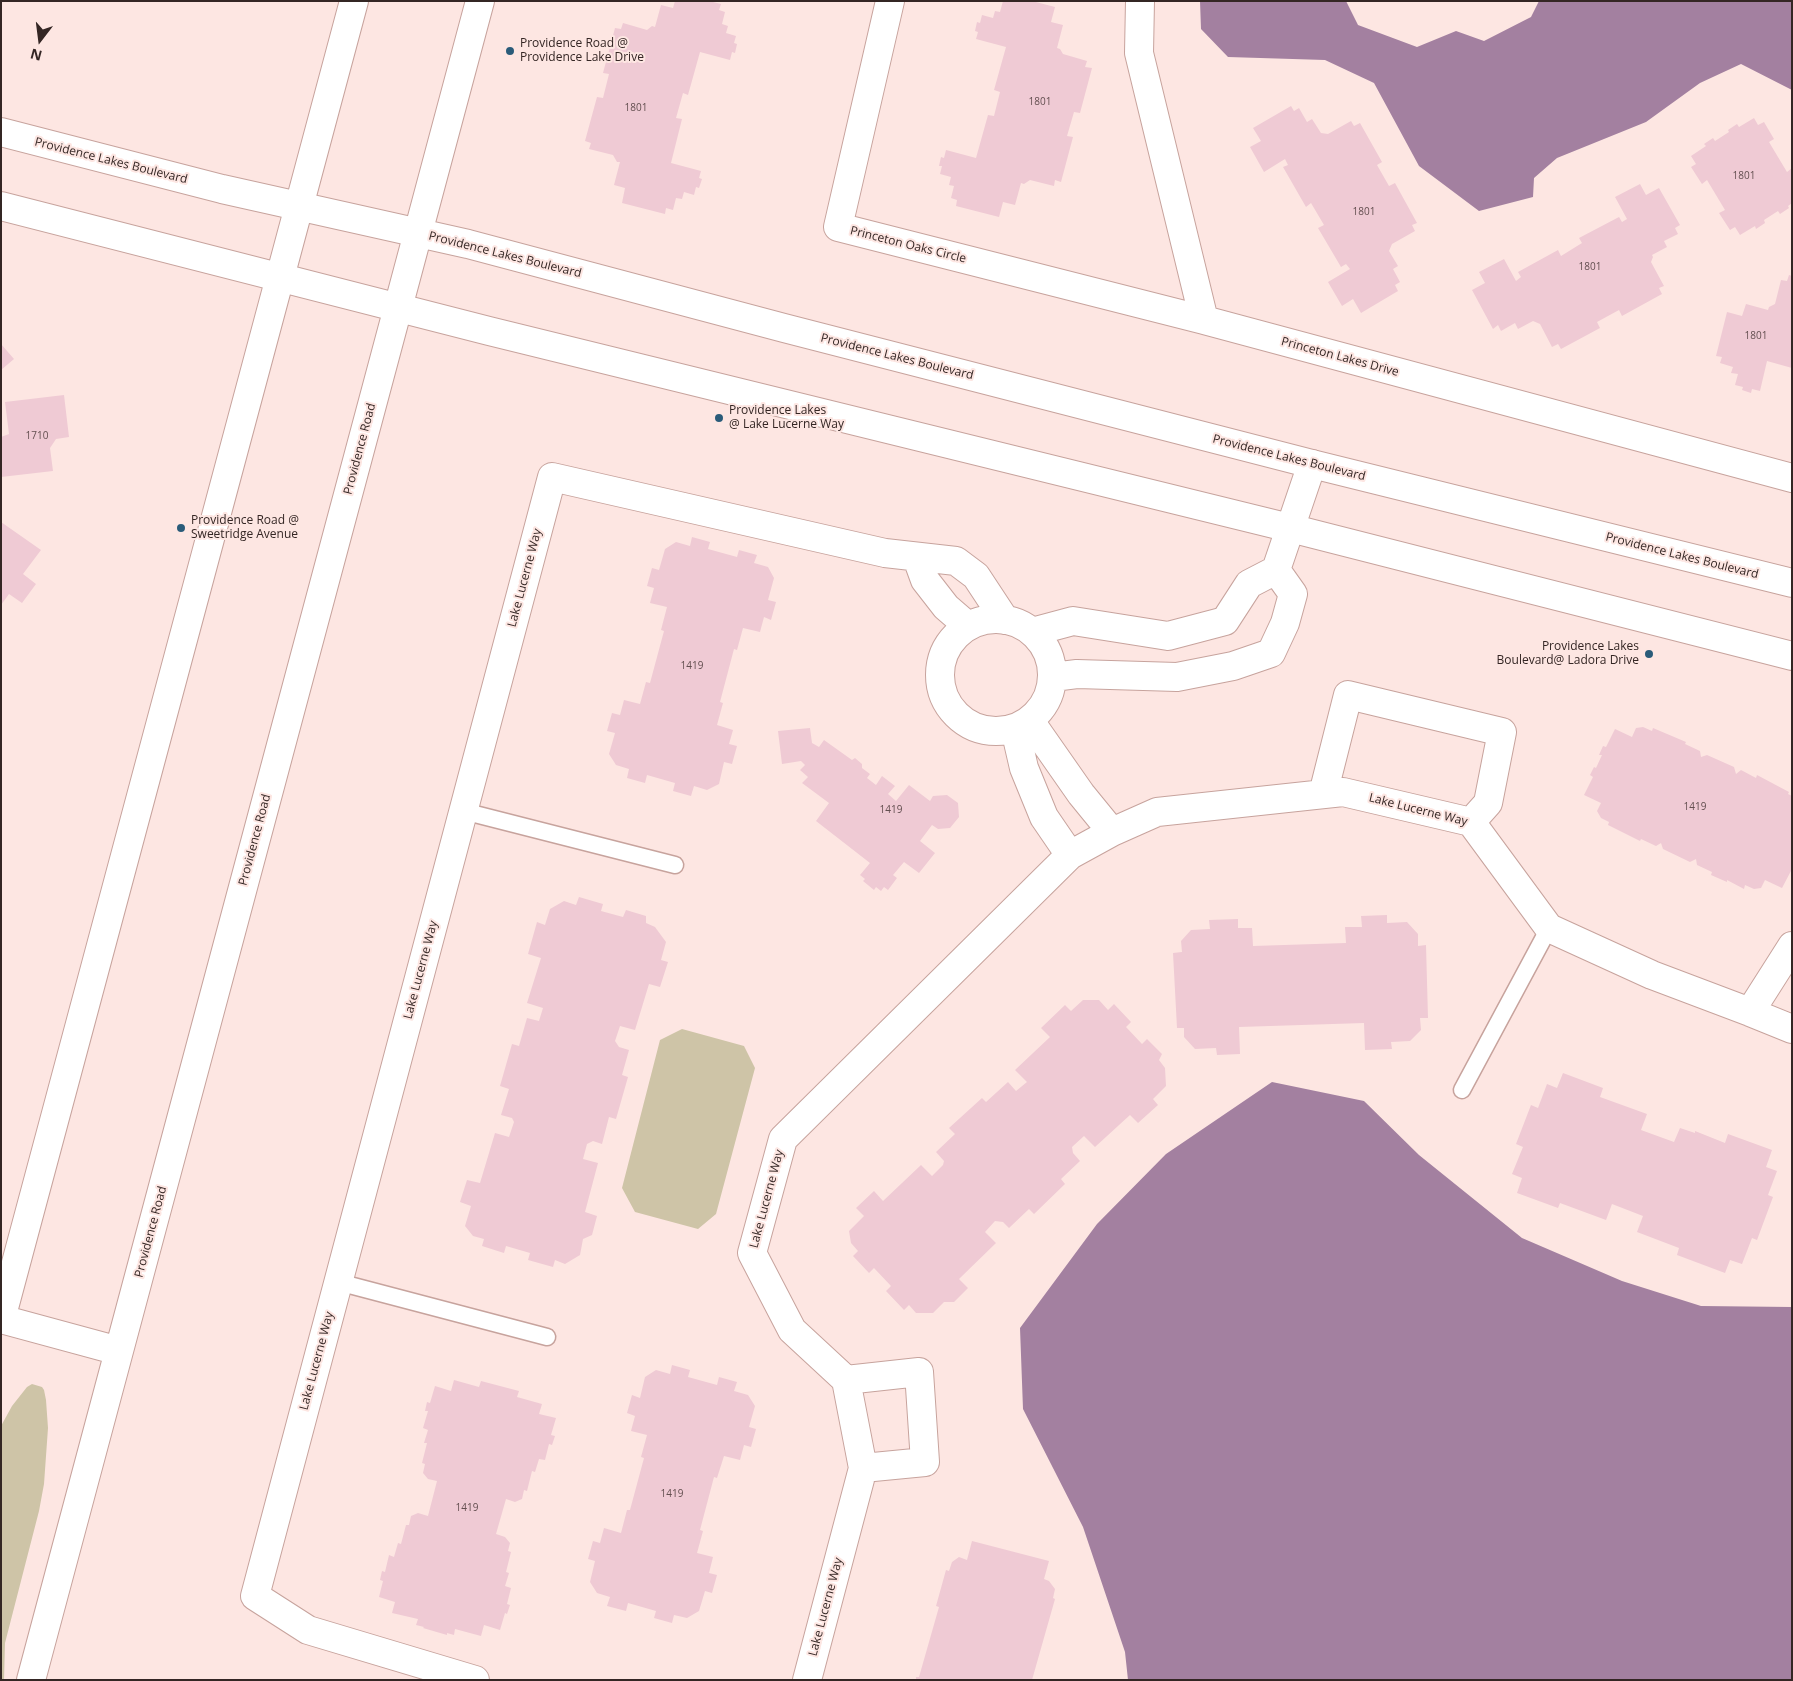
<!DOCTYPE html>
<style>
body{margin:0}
#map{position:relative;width:1793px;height:1681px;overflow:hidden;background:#fde6e2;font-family:"Open Sans",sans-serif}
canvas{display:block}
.frame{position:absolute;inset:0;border:2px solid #342624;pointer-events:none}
.north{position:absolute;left:15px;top:15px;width:50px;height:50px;-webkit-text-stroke:4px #fde6e2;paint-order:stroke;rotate:195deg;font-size:14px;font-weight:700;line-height:20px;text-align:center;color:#342624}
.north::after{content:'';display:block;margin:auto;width:18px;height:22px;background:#342624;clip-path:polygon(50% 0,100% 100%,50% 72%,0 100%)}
</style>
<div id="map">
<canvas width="1793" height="1681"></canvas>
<div class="frame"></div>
<div class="north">N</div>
</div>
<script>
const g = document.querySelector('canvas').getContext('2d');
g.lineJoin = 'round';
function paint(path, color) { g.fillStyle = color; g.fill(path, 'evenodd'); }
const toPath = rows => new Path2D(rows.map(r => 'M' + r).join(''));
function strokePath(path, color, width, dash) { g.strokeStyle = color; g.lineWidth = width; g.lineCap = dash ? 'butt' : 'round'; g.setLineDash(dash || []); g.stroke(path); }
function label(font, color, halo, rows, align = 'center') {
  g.font = font + ' "Open Sans",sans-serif'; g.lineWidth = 4; g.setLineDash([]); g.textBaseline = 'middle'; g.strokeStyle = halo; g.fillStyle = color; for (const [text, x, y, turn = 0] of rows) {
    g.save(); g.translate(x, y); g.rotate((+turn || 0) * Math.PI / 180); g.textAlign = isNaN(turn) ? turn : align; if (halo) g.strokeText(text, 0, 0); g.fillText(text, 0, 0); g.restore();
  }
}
paint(toPath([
 [682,1029,744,1046,755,1068,716,1214,698,1229,635,1212,622,1188,660,1040],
 [32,1384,42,1387,44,1390,46,1400,48,1428,44,1484,39,1511,5,1643,4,1680,1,1680,1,1426,12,1406,27,1387]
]), '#cec4a7');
paint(toPath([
 [1200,1,1346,1,1358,25,1417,47,1456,31,1484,41,1531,17,1539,1,1792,1,1792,90,1741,64,1700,83,1646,122,1557,158,1534,178,1533,197,1479,211,1419,166,1374,83,1325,60,1228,57,1201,29],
 [1272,1082,1364,1101,1419,1155,1522,1238,1622,1281,1701,1306,1792,1307,1792,1680,1128,1680,1125,1652,1083,1527,1023,1409,1020,1328,1097,1224,1166,1154]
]), '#a380a0');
paint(toPath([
 [675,1,709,1,721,4,719,10,725,12,722,24,728,26,726,33,736,36,734,43,737,44,735,53,732,52,730,60,700,52,688,95,683,93,676,118,682,119,671,163,701,171,699,178,702,179,699,188,696,187,694,195,684,192,682,199,676,198,673,210,666,208,665,214,622,203,625,188,614,185,620,162,617,162,613,155,589,149,591,143,585,141,597,97,603,98,609,74,603,73,615,28,621,29,623,23,647,30,652,26,655,27,661,5,673,8],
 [1003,1,1032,1,1055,7,1051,22,1063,25,1057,48,1060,49,1063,54,1087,61,1085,67,1092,68,1080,113,1074,112,1067,136,1073,137,1061,182,1055,180,1054,186,1030,180,1024,184,1021,183,1015,205,1003,202,999,217,956,206,957,200,951,198,954,186,949,185,951,177,940,174,942,166,939,166,941,157,944,158,946,150,976,158,988,115,994,116,1000,92,994,90,1006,47,976,39,978,32,975,31,977,22,980,23,982,15,993,18,995,11,1000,12],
 [1291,106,1294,111,1299,108,1307,122,1312,119,1321,133,1328,134,1351,121,1354,126,1360,123,1382,162,1377,165,1389,186,1395,183,1417,223,1412,225,1415,231,1392,244,1389,251,1398,266,1393,269,1400,282,1395,285,1398,291,1361,313,1353,299,1342,306,1328,282,1350,269,1346,264,1341,267,1318,228,1324,225,1311,203,1306,207,1283,167,1288,165,1285,159,1264,172,1250,147,1261,141,1253,128],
 [1754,118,1758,125,1764,122,1774,139,1769,142,1787,172,1792,168,1792,203,1788,206,1789,208,1780,214,1778,211,1764,220,1765,223,1756,229,1755,226,1740,235,1735,227,1730,230,1719,213,1725,210,1707,180,1702,184,1700,181,1691,167,1696,164,1691,156,1706,146,1704,144,1713,138,1715,141,1729,132,1728,130,1737,124,1739,127],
 [1640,184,1646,195,1659,188,1680,225,1675,228,1678,234,1664,241,1667,247,1652,255,1653,257,1651,262,1664,286,1659,288,1662,294,1622,316,1619,310,1597,322,1600,328,1561,349,1558,344,1552,347,1540,324,1533,321,1518,329,1515,323,1501,331,1498,325,1493,329,1472,290,1485,283,1479,272,1504,259,1516,281,1521,277,1518,272,1558,250,1561,256,1582,243,1579,238,1619,217,1622,222,1627,219,1615,197],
 [1789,275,1792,276,1792,368,1767,361,1760,391,1752,389,1751,393,1742,390,1743,387,1735,385,1738,374,1731,373,1733,367,1720,363,1722,357,1716,356,1727,312,1742,316,1746,304,1768,310,1769,307,1775,304,1781,280,1787,281],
 [1,344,14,359,1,370],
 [64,395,69,437,56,439,50,448,53,471,1,477,1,437,9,434,5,402],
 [1,522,41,550,23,574,36,584,22,603,9,594,1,605],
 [692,537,710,542,708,549,737,557,739,550,757,555,754,563,768,567,774,578,768,600,776,602,771,620,764,617,760,632,743,628,737,650,734,649,720,702,723,703,717,725,733,730,729,744,737,746,732,764,724,762,719,784,707,790,694,786,691,796,673,791,675,783,647,775,645,783,627,778,629,769,616,765,609,754,615,733,607,731,612,713,620,715,624,700,640,704,646,682,650,683,664,631,661,630,667,607,650,603,654,588,647,586,652,568,659,570,665,549,676,542,690,546],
 [1643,727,1652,731,1653,728,1686,742,1685,744,1700,751,1701,757,1707,755,1734,767,1736,774,1741,770,1756,778,1757,775,1789,792,1788,794,1792,796,1792,869,1782,888,1765,880,1761,888,1754,889,1745,885,1744,889,1727,880,1727,882,1711,875,1712,872,1697,865,1696,859,1690,862,1663,849,1661,843,1656,846,1641,839,1640,841,1608,825,1609,822,1601,818,1597,811,1601,803,1584,795,1593,777,1590,775,1594,767,1596,768,1602,755,1599,755,1603,746,1606,747,1615,729,1632,737,1636,728],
 [810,728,812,743,819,747,824,740,852,760,855,758,862,764,862,768,870,774,867,778,876,785,882,776,895,786,888,794,896,801,909,785,930,801,933,796,947,795,958,803,959,817,950,828,938,829,932,825,920,841,935,853,919,873,904,862,893,875,897,878,888,890,884,887,881,891,876,887,874,890,863,881,865,879,860,875,870,863,816,821,829,803,802,783,808,777,800,770,805,765,801,761,782,764,778,731],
 [579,897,603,904,601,911,623,917,626,910,646,916,646,923,655,927,666,942,661,960,668,962,660,987,649,984,635,1030,620,1026,615,1041,619,1047,629,1050,622,1075,628,1077,616,1119,609,1117,602,1144,593,1141,587,1144,583,1159,598,1163,585,1212,597,1216,592,1235,583,1239,580,1255,565,1264,555,1260,553,1267,528,1260,530,1253,506,1246,504,1253,482,1246,484,1239,473,1236,465,1226,471,1206,460,1202,467,1180,480,1183,495,1133,509,1137,514,1122,512,1118,501,1115,509,1089,500,1086,512,1044,519,1046,527,1018,539,1021,543,1008,527,1003,541,958,528,954,537,922,545,925,550,909,564,901,576,905],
 [1387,915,1387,923,1407,922,1418,934,1418,946,1426,945,1428,1018,1420,1018,1421,1030,1410,1041,1391,1042,1392,1049,1365,1050,1364,1023,1239,1027,1240,1054,1217,1055,1216,1048,1195,1049,1184,1037,1184,1028,1177,1028,1173,953,1182,952,1181,941,1191,930,1210,929,1209,920,1238,919,1238,928,1252,928,1253,946,1346,943,1345,927,1362,927,1361,916],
 [1083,1000,1099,1000,1108,1010,1114,1004,1131,1022,1126,1027,1142,1044,1147,1039,1162,1054,1159,1060,1165,1068,1166,1086,1153,1099,1158,1105,1138,1123,1130,1115,1095,1147,1084,1136,1072,1147,1073,1153,1080,1161,1061,1179,1065,1184,1034,1214,1029,1209,1009,1228,1003,1222,995,1221,985,1232,996,1243,959,1279,968,1288,954,1302,944,1302,933,1313,916,1313,909,1305,904,1310,886,1291,891,1286,874,1268,869,1273,853,1256,858,1251,851,1243,849,1231,864,1216,856,1208,874,1191,883,1201,921,1165,932,1176,943,1165,944,1161,936,1152,955,1134,949,1128,982,1098,986,1102,1008,1082,1016,1091,1027,1082,1015,1070,1050,1037,1041,1028,1065,1005,1071,1011],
 [1563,1073,1603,1088,1600,1097,1647,1114,1641,1130,1674,1142,1680,1128,1695,1133,1695,1131,1725,1143,1728,1134,1772,1150,1766,1167,1777,1171,1768,1195,1773,1197,1757,1240,1752,1238,1742,1264,1730,1260,1725,1273,1677,1255,1679,1248,1637,1232,1643,1216,1612,1204,1606,1220,1560,1203,1558,1208,1517,1193,1522,1178,1512,1174,1523,1147,1516,1144,1531,1105,1538,1108,1547,1084,1557,1088],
 [672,1365,690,1370,688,1377,717,1385,719,1377,737,1382,734,1391,748,1395,755,1406,749,1427,756,1429,751,1447,744,1445,740,1460,724,1456,717,1478,714,1477,700,1530,703,1531,697,1553,713,1557,709,1573,717,1575,712,1593,705,1591,699,1611,687,1618,674,1615,672,1623,654,1618,656,1611,628,1603,626,1611,607,1606,610,1597,597,1593,590,1582,595,1561,588,1559,593,1541,600,1543,604,1528,621,1533,627,1510,630,1510,644,1458,641,1457,647,1435,631,1431,635,1416,627,1413,632,1395,640,1398,645,1377,656,1370,670,1374],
 [454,1380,479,1387,481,1381,519,1391,517,1397,542,1404,539,1414,556,1418,551,1435,555,1436,552,1445,549,1444,545,1460,539,1459,535,1472,532,1471,527,1491,524,1490,522,1499,515,1502,506,1499,496,1534,505,1537,510,1543,508,1551,511,1552,506,1572,509,1573,505,1586,511,1588,507,1604,510,1605,507,1614,505,1613,500,1630,484,1625,481,1636,455,1629,454,1635,447,1633,447,1635,423,1628,424,1627,416,1625,418,1619,392,1613,395,1602,379,1597,383,1581,380,1580,382,1571,385,1572,389,1555,394,1557,398,1543,401,1544,406,1525,409,1525,411,1516,418,1513,428,1516,437,1481,428,1479,423,1473,425,1464,422,1463,427,1443,424,1443,428,1430,423,1428,428,1411,425,1411,427,1402,430,1403,435,1386,451,1391],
 [972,1541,1049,1561,1044,1579,1049,1581,1055,1589,1053,1598,1055,1599,1032,1680,916,1680,916,1677,919,1677,939,1607,936,1606,946,1570,949,1571,952,1562,959,1557,967,1560]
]), '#efcad4');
const service = toPath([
 [463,811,675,865],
 [1462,1090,1549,928],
 [338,1282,547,1337]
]);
const minor = toPath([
 [890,1,838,227,1204,320],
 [1140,1,1139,53,1204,320,1792,478],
 [917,558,925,580,946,607,968,626],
 '940 675a56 56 0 1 1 112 0a56 56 0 1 1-112 0Z',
 [1032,632,1073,621,1168,636,1225,621,1249,584,1276,570,1312,464],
 [1053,677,1077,674,1177,677,1233,666,1271,653,1285,623,1293,594,1276,570],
 [1030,721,1081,794,1112,832],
 [1015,729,1024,768,1044,817,1070,855],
 [1323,794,1348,695,1502,732,1488,803,1471,822],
 [1750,1012,1792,946],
 [846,1380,919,1372,925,1462,863,1468],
 [475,1680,308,1630,255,1596,552,477,885,553,956,561,976,576,1005,620],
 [807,1680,863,1468,846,1380,792,1330,752,1253,783,1139,1070,855,1112,832,1157,812,1343,792,1471,822,1549,928,1652,975,1750,1012,1792,1029]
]);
const tertiary = toPath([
 [1,132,222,189,468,244,784,328,1312,464,1792,583],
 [1,206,489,331,1290,528,1792,656]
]);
const secondary = toPath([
 [1,1319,354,1],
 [1,1319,119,1351],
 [31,1680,480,1]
]);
strokePath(service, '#c7a39d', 19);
strokePath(minor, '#c7a39d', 30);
strokePath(tertiary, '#c7a39d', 30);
strokePath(secondary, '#c7a39d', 30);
strokePath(service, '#fff', 16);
strokePath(minor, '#fff', 28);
strokePath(tertiary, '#fff', 28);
strokePath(secondary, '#fff', 28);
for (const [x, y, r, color] of [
 [510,51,5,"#2a5b79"],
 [719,418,5,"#2a5b79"],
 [181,528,5,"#2a5b79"],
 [1649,654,5,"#2a5b79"]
]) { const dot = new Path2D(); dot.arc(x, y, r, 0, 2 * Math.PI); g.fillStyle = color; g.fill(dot); strokePath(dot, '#fde6e2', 2); }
label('10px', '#634f50', null, [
 ["1801",1040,102],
 ["1801",636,108],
 ["1801",1744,176],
 ["1801",1364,212],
 ["1801",1590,267],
 ["1801",1756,336],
 ["1710",37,436],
 ["1419",692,666],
 ["1419",1695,807],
 ["1419",891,810],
 ["1419",672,1494],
 ["1419",467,1508]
]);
label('12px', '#342624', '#fde6e2', [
 ["Providence Road @",520,44],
 ["Providence Lake Drive",520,58],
 ["Providence Lakes",729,411],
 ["@ Lake Lucerne Way",729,425],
 ["Providence Road @",191,521],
 ["Sweetridge Avenue",191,535],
 ["Providence Lakes",1639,647,"right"],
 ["Boulevard@ Ladora Drive",1639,661,"right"]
], 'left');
label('12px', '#342624', '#fde6e2', [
 ["Providence Lakes Boulevard",111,161,14],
 ["Princeton Oaks Circle",908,245,14],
 ["Providence Lakes Boulevard",505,255,14],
 ["Providence Lakes Boulevard",897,357,14],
 ["Princeton Lakes Drive",1340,357,15],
 ["Providence Road",360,449,-75],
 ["Providence Lakes Boulevard",1289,458,14],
 ["Providence Lakes Boulevard",1682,556,14],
 ["Lake Lucerne Way",525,578,-75],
 ["Lake Lucerne Way",1418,810,14],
 ["Providence Road",255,840,-75],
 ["Lake Lucerne Way",421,970,-75],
 ["Lake Lucerne Way",767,1199,-75],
 ["Providence Road",151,1232,-75],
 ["Lake Lucerne Way",317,1361,-75],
 ["Lake Lucerne Way",826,1607,-75]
]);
</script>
